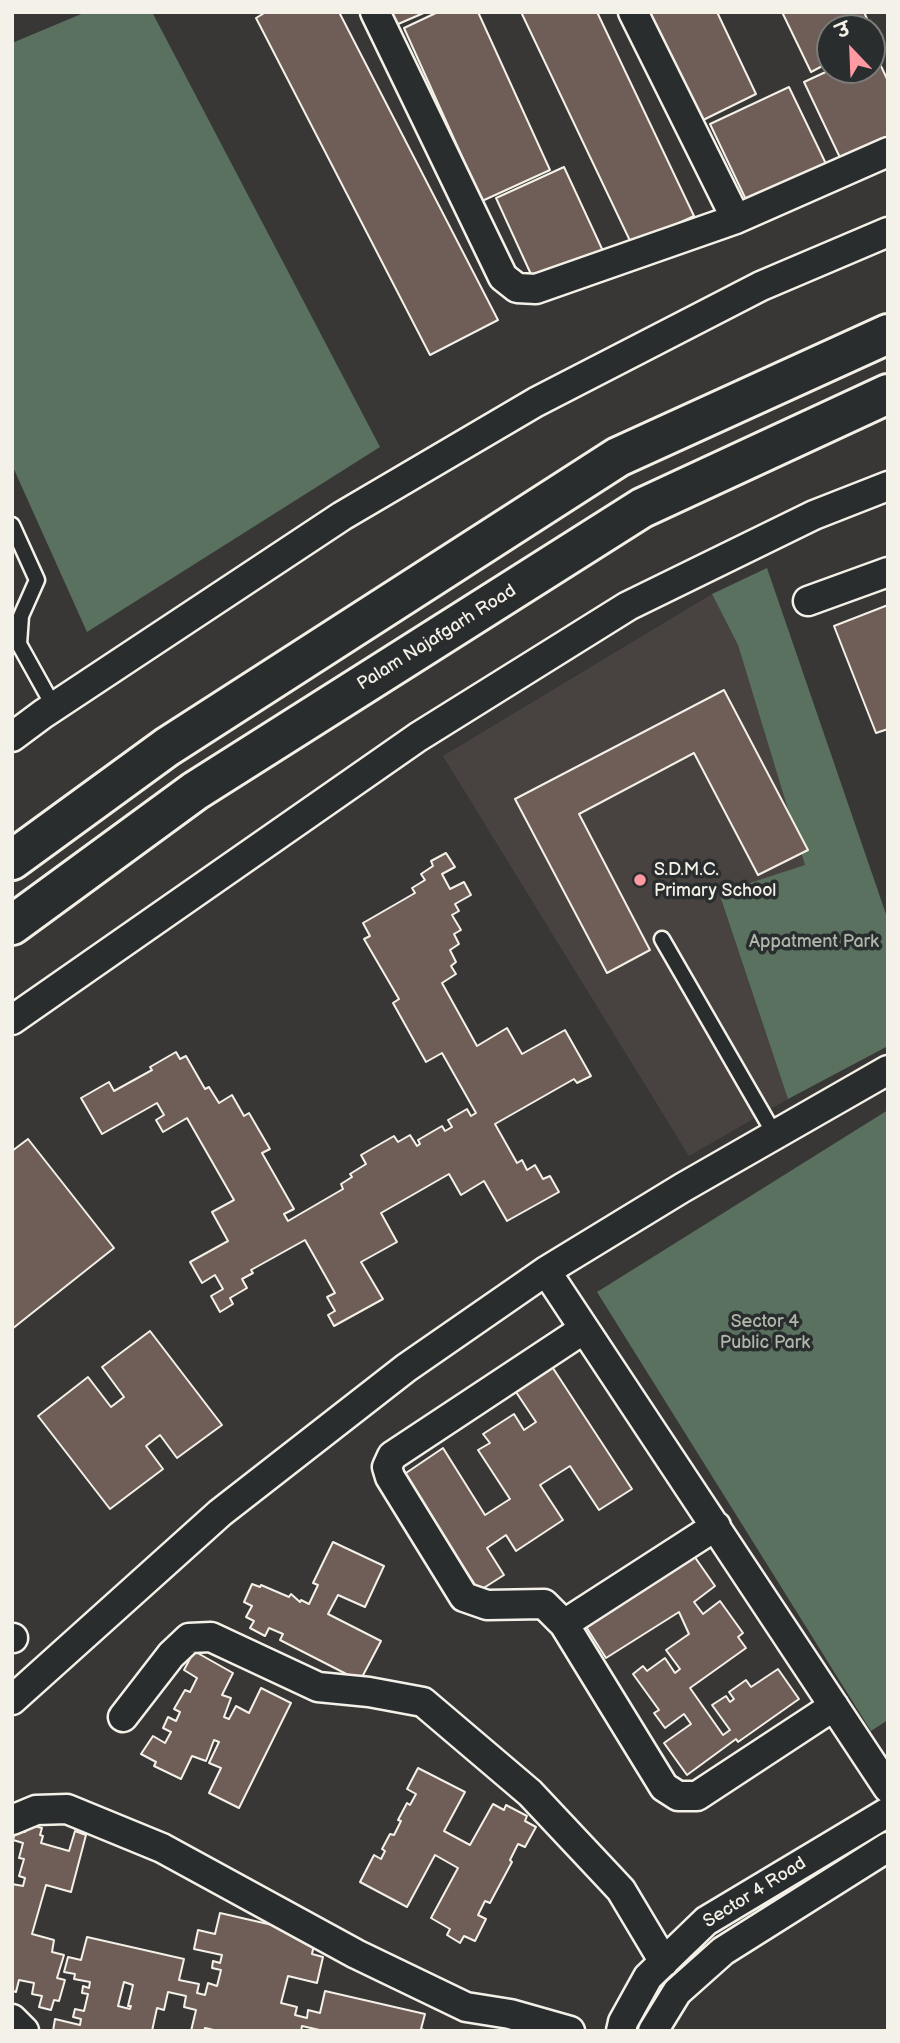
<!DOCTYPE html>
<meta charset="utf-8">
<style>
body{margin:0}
#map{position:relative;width:900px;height:2043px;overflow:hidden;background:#383736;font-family:"Balsamiq Sans","Playpen Sans Deva",sans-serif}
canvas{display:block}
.frame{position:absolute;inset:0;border:14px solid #f4f1e8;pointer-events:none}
.north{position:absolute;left:816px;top:14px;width:70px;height:70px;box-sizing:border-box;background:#2a2d2e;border:2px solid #7b7b78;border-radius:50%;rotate:337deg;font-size:19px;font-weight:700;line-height:28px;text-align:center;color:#f4f1e8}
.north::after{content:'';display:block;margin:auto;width:24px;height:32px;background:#ff9aa2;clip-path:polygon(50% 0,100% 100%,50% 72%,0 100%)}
</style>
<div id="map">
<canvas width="900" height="2043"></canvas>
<div class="frame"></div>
<div class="north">उ</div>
</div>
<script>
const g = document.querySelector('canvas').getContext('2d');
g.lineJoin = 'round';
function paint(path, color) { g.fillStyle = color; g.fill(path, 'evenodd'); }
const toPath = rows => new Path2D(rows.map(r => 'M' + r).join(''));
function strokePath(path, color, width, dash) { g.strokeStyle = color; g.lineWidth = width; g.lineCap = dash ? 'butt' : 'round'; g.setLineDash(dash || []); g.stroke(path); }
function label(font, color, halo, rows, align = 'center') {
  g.font = font + ' "Balsamiq Sans",sans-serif'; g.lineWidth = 7; g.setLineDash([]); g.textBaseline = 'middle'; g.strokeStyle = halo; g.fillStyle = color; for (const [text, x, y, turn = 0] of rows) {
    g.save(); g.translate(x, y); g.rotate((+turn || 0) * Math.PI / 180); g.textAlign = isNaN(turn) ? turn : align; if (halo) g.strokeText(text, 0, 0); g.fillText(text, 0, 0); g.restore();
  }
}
paint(toPath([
 [712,594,738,645,806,866,719,894,788,1099,689,1156,443,756]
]), '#484340');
paint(toPath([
 [86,12,152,12,380,447,87,632,12,465,12,43],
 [767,568,888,920,888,1046,788,1099,719,893,805,865,738,645,712,594],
 [888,1110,888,1720,871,1731,597,1292]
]), '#59715e');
const building = toPath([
 [266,12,339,12,498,320,430,355,256,18,266,12],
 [382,12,426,12,389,28,382,12],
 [438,12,478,12,550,170,482,201,404,28,438,12],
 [521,12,597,12,694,216,632,245,521,12],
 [639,12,717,12,756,94,693,125,639,12],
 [782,12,864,12,871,28,830,28,830,62,811,72,782,12],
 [873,49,888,81,888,145,844,166,804,82,830,70,872,70,873,49],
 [789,87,828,168,749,206,710,124,789,87],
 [564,167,603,251,535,283,496,198,564,167],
 [888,605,888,729,876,733,834,626,888,605],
 [724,690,808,850,758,875,694,753,579,814,650,950,607,973,515,799,724,690],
 [446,853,455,867,442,874,450,889,464,882,471,895,455,904,459,911,452,915,461,930,454,934,459,944,450,950,456,962,451,966,456,974,442,983,477,1046,507,1028,522,1054,565,1030,591,1076,577,1083,574,1079,495,1124,517,1163,522,1160,527,1170,535,1165,543,1179,550,1176,559,1192,507,1221,484,1181,461,1195,449,1174,381,1213,397,1242,361,1262,383,1299,334,1326,328,1315,335,1311,327,1297,335,1293,305,1240,251,1270,253,1273,242,1279,247,1288,230,1298,233,1304,220,1312,211,1296,223,1289,215,1275,202,1283,190,1262,228,1241,212,1212,234,1200,187,1118,163,1132,156,1120,164,1115,157,1103,102,1134,81,1098,109,1082,114,1091,152,1070,150,1067,176,1052,180,1059,186,1056,205,1089,209,1087,219,1103,232,1095,244,1116,249,1113,270,1149,262,1153,294,1209,284,1214,288,1221,343,1189,341,1184,352,1177,350,1174,366,1164,361,1155,394,1136,398,1142,410,1135,417,1146,420,1144,418,1140,442,1126,445,1131,452,1127,448,1120,467,1109,471,1116,476,1113,442,1053,426,1062,393,1003,399,999,364,939,370,936,363,923,415,893,412,888,425,880,421,874,433,866,431,861,446,853],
 [28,1139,114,1248,12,1329,12,1151,28,1139],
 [150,1331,222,1425,177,1458,160,1435,146,1446,163,1469,110,1509,38,1416,88,1377,111,1407,124,1397,102,1367,150,1331],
 [547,1359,632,1489,599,1510,570,1466,540,1485,563,1520,516,1551,506,1535,487,1548,504,1575,479,1591,403,1475,443,1448,485,1515,510,1499,478,1450,490,1443,483,1434,514,1414,524,1430,536,1422,510,1383,547,1359],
 [333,1542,384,1566,365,1607,338,1595,328,1614,381,1641,360,1681,280,1640,283,1634,269,1628,265,1636,250,1628,254,1621,246,1617,252,1606,244,1602,252,1584,260,1587,261,1585,289,1597,291,1594,300,1602,301,1600,309,1604,318,1585,313,1583,333,1542],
 [692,1553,715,1586,694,1602,703,1614,720,1601,743,1633,738,1637,746,1648,690,1688,723,1735,730,1730,712,1705,726,1696,730,1702,734,1699,729,1692,746,1680,751,1687,778,1669,799,1699,738,1742,736,1739,687,1775,664,1743,691,1724,684,1714,665,1728,654,1713,659,1710,633,1674,643,1666,647,1671,665,1658,675,1673,680,1669,666,1650,689,1634,679,1612,606,1658,583,1622,692,1553],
 [194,1651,233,1673,222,1695,231,1698,224,1717,229,1719,236,1706,249,1713,261,1688,291,1703,239,1808,209,1793,221,1768,209,1763,219,1742,214,1740,206,1761,192,1756,181,1779,154,1766,156,1762,141,1754,153,1736,165,1743,171,1732,163,1728,168,1717,176,1721,180,1712,174,1709,185,1690,190,1692,197,1678,184,1670,194,1651],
 [418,1768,465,1792,444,1831,470,1845,493,1804,504,1810,506,1805,527,1816,525,1821,536,1827,525,1847,518,1844,510,1860,512,1862,490,1903,485,1901,478,1915,486,1919,475,1941,464,1936,460,1943,447,1935,450,1929,431,1918,458,1868,435,1855,407,1907,360,1882,374,1855,381,1859,385,1851,382,1849,390,1834,394,1835,401,1821,398,1820,407,1803,410,1805,416,1794,407,1789,418,1768],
 [27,1824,42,1828,40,1835,43,1836,41,1843,69,1851,75,1831,86,1835,71,1892,46,1885,32,1934,54,1940,52,1952,64,1955,57,1978,65,1980,59,2001,54,2000,51,2010,39,2007,42,1996,32,1994,34,1983,19,1980,16,1992,12,1991,12,1884,23,1886,25,1878,19,1876,24,1859,19,1858,23,1843,13,1840,16,1829,25,1832,27,1824],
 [220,1913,316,1935,312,1954,323,1957,317,1983,288,1976,281,2003,297,2007,295,2015,307,2018,308,2010,320,2013,325,1991,425,2014,421,2029,428,2031,324,2031,302,2026,301,2031,218,2031,205,2028,204,2031,191,2031,196,2010,184,2007,186,1996,168,1992,164,2010,157,2008,152,2031,53,2031,55,2019,80,2025,81,2019,73,2017,75,2009,84,2011,88,1994,82,1993,83,1986,89,1988,90,1982,74,1979,75,1974,64,1972,68,1957,81,1960,87,1937,184,1959,179,1980,199,1984,197,1993,205,1995,208,1983,217,1986,221,1970,212,1968,213,1961,220,1963,222,1955,194,1949,198,1930,215,1934,220,1913],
 [124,1982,133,1985,128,2006,131,2006,130,2009,118,2006,124,1982]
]);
paint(building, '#6f5e58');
strokePath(building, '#f4f1e8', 2);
const lane = toPath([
 [12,525,37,580,21,616,19,644,54,707],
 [662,939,775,1135]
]);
const street = toPath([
 [375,12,503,277,517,288,536,289,736,219,888,152],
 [633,12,736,219],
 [808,601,888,572],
 [12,737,43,714,342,516,536,402,761,286,888,232],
 [12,1020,418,737,628,606,814,515,888,486],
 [546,1271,888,1788],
 [584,1329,392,1456,387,1467,390,1477,464,1597,487,1605,544,1604,564,1624,664,1787,678,1796,697,1796,834,1706],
 [564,1624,716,1526],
 [12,1638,13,1638],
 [12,1700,220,1513,406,1368,546,1271,682,1188,888,1070],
 [123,1717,171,1655,189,1638,211,1637,318,1687,369,1692,423,1702,530,1793,607,1875,621,1890,664,1962],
 [12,1820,36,1810,67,1809,162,1848,356,1954,466,2007,510,2014,570,2031],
 [12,2019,24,2031],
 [621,2031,623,2022,648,1977,706,1921,888,1812],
 [653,2031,677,1992,723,1951,888,1847]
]);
const secondary = toPath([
 [12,860,167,747,618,457,888,334],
 [12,925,195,791,642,508,888,394]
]);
strokePath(lane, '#f4f1e8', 19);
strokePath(street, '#f4f1e8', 33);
strokePath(secondary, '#f4f1e8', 44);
strokePath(lane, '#2a2d2e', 14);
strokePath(street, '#2a2d2e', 28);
strokePath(secondary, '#2a2d2e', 38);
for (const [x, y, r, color] of [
 [640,880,7,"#ff9aa2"]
]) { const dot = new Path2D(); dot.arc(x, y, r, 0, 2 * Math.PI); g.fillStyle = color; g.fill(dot); strokePath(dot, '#2a2d2e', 2.5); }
label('18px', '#f4f1e8', '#2a2d2e', [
 ["Palam Najafgarh Road",437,638,-32],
 ["Sector 4 Road",755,1893,-32]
]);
label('18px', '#f4f1e8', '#2a2d2e', [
 ["S.D.M.C.",654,870],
 ["Primary School",654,891]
], 'left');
label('18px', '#aeb7aa', '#2a2d2e', [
 ["Appatment Park",814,942],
 ["Sector 4",765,1322],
 ["Public Park",765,1343]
]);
</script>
